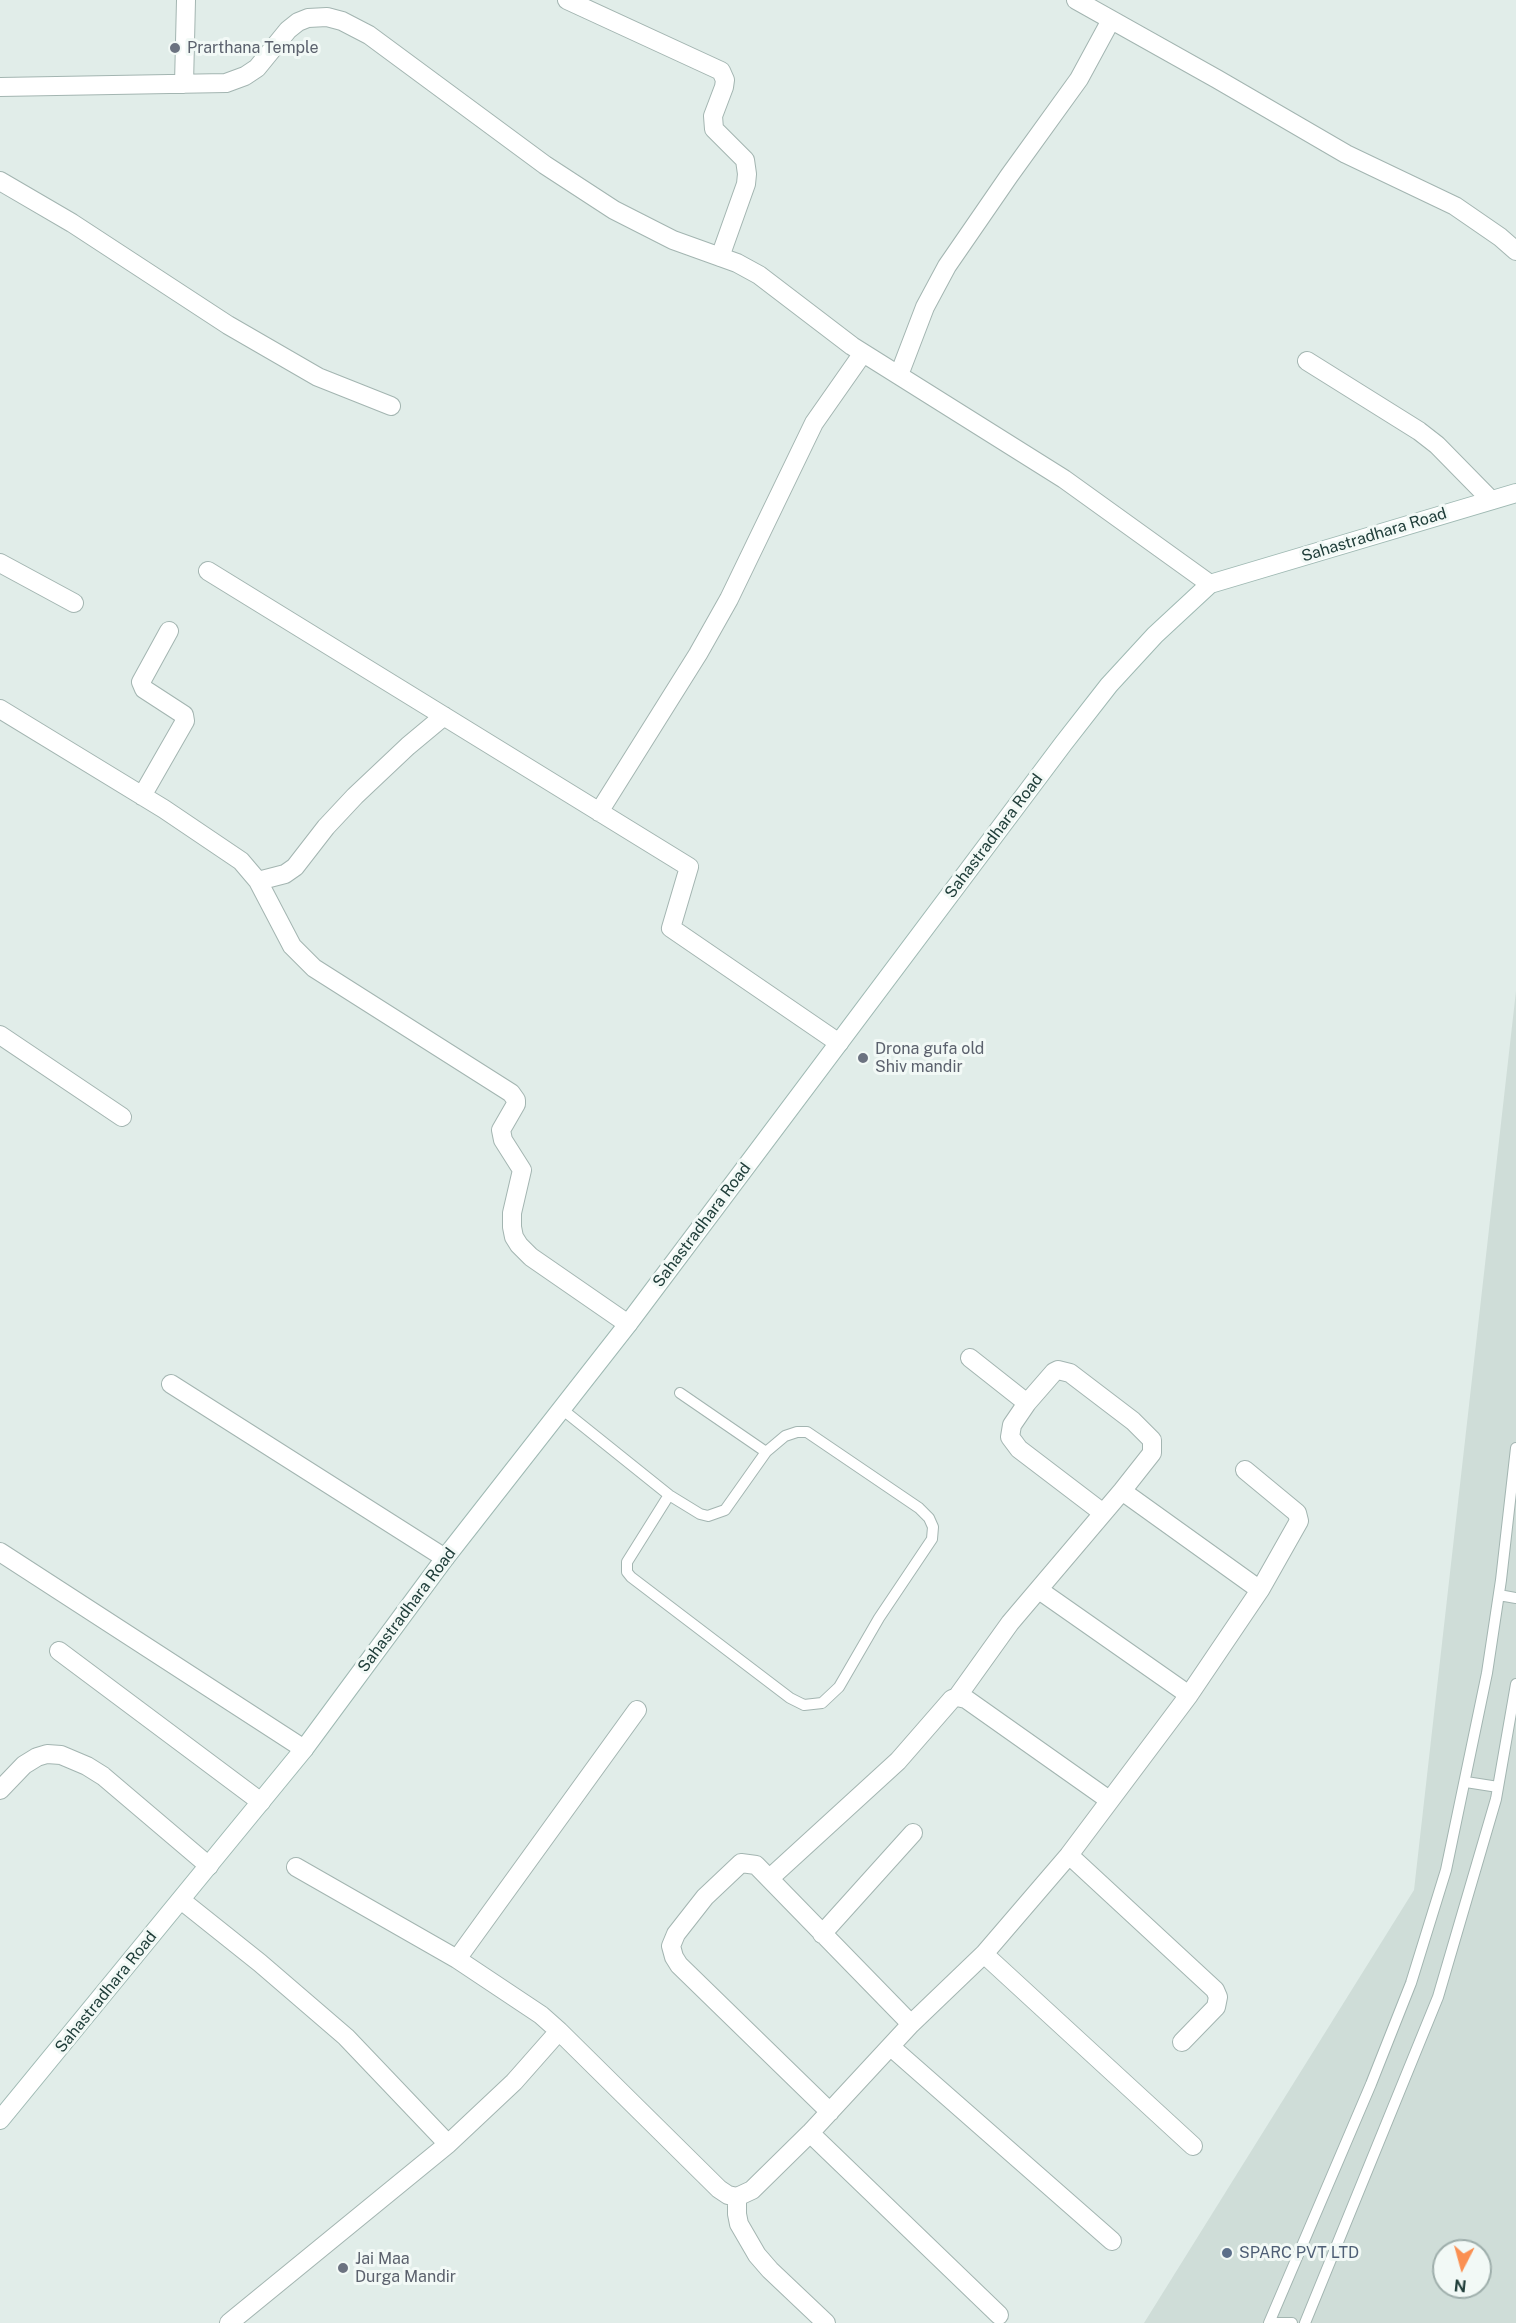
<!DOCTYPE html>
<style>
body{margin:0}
#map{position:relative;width:1516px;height:2323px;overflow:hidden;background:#e1ede9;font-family:"Public Sans",sans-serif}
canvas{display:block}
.north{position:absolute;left:1432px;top:2239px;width:60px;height:60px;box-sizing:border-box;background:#f2f9f6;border:2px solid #9eaeab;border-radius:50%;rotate:186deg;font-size:16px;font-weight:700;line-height:24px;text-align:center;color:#203e3a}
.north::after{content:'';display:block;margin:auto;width:21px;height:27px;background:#fa9052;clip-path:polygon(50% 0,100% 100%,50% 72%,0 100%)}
</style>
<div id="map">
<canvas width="1516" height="2323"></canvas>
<div class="north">N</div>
</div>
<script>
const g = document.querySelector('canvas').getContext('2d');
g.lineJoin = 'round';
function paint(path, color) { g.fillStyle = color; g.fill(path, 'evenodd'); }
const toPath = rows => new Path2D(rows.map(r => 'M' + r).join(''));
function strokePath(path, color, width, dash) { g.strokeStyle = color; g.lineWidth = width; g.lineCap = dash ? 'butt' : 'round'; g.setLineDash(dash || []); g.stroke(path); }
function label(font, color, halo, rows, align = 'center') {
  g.font = font + ' "Public Sans",sans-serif'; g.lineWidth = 6; g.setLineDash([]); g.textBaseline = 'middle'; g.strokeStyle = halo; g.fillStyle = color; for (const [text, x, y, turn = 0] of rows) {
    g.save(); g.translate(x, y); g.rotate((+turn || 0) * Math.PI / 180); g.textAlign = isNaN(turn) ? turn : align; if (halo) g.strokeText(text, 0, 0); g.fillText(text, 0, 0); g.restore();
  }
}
paint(toPath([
 [1516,991,1516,2323,1144,2323,1414,1890],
 [1444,2251,1480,2251,1480,2287,1444,2287]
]), '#cfddd8');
const service = toPath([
 [680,1393,766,1452],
 [563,1410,669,1495,700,1514,708,1516,725,1510,766,1452,785,1436,797,1432,807,1432,919,1508,929,1518,933,1527,932,1539,879,1618,839,1687,822,1703,804,1705,790,1698,631,1577,627,1572,627,1562,669,1495],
 [1499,1595,1516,1598],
 [1466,1782,1498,1787],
 [1269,2323,1371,2084,1411,1983,1446,1870,1487,1673,1501,1580,1516,1448],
 [1269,2323,1292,2323],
 [1305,2323,1438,1997,1496,1799,1516,1684]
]);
const minor = toPath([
 [567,0,721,71,725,80,724,87,713,116,714,129,745,160,747,174,746,184,720,257],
 [1076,0,1217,79,1346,154,1455,206,1500,237,1516,251],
 [184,84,186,0],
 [0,87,226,83,245,76,257,68,288,30,298,22,308,18,327,17,342,21,369,35,545,165,614,210,673,240,737,263,759,275,852,346,1064,479,1210,584],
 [0,181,72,223,228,325,318,377,391,406],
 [1307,361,1419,431,1437,445,1491,500],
 [899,375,925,307,947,266,1009,176,1079,79,1111,20],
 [0,563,74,603],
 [208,571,689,867,671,928,839,1043],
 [0,709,164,809,241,861,258,881,292,946,314,968,511,1093,516,1100,516,1104,501,1130,503,1140,522,1170,512,1213,512,1227,514,1237,519,1245,531,1257,628,1324],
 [142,796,185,721,184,715,144,689,141,682,169,631],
 [599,812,698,654,729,599,814,423,863,353],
 [258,881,285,874,295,867,326,827,355,796,408,746,444,716],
 [0,1035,122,1117],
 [970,1358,1027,1403],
 [171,1384,445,1558],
 [1122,1491,1260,1590],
 [0,1552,304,1749],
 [1039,1590,1189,1695],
 [59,1651,261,1802],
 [957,1697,1010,1623,1122,1491,1152,1453,1152,1440,1133,1421,1070,1373,1058,1370,1054,1372,1027,1403,1012,1425,1010,1437,1019,1449,1103,1513],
 [0,1790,24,1765,37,1757,47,1754,61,1755,87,1766,103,1776,209,1866],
 [1069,1855,1215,1990,1218,1997,1216,2007,1182,2042],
 [770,1878,898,1761,952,1699,957,1697,966,1699,1109,1800],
 [181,1900,260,1963,346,2037,448,2144],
 [822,1934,913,1833],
 [984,1954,1193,2146],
 [457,1959,637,1710],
 [559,2031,719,2189,728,2195,737,2197,752,2190,810,2133,911,2024,984,1954,1069,1855,1189,1695,1260,1590,1299,1521,1297,1513,1245,1470],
 [891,2047,1112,2241],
 [830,2112,679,1965,674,1957,671,1946,676,1934,705,1897,741,1863,756,1865,911,2024],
 [810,2133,999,2315],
 [737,2197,737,2214,739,2224,757,2255,770,2270,826,2323],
 [229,2323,448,2144,514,2082,559,2031,541,2015,457,1959,296,1867]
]);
const secondary = toPath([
 [0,2120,304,1749,445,1558,628,1324,1063,744,1109,685,1155,635,1210,584,1516,493]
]);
strokePath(service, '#a3b5b1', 12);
strokePath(minor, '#a3b5b1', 20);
strokePath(secondary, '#9fb9b3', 20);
strokePath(service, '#fff', 10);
strokePath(minor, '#fff', 18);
strokePath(secondary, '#fff', 18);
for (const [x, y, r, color] of [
 [175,48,6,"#6b7280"],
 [863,1058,6,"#6b7280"],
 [1227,2253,6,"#5c6f8a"],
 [343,2268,6,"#6b7280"]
]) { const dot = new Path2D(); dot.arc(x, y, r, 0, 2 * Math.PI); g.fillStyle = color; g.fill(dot); strokePath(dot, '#f2f9f6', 2); }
label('16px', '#5b616d', '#f2f9f6', [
 ["Prarthana Temple",187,48],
 ["Drona gufa old",875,1049],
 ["Shiv mandir",875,1067],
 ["Jai Maa",355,2259],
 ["Durga Mandir",355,2277]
], 'left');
label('16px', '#203e3a', '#f2f9f6', [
 ["Sahastradhara Road",1374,535,-17],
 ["Sahastradhara Road",994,836,-53],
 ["Sahastradhara Road",702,1225,-53],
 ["Sahastradhara Road",407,1610,-53],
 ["Sahastradhara Road",106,1992,-51]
]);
label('16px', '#4e5e75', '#f2f9f6', [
 ["SPARC PVT LTD",1239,2253]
], 'left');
</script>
